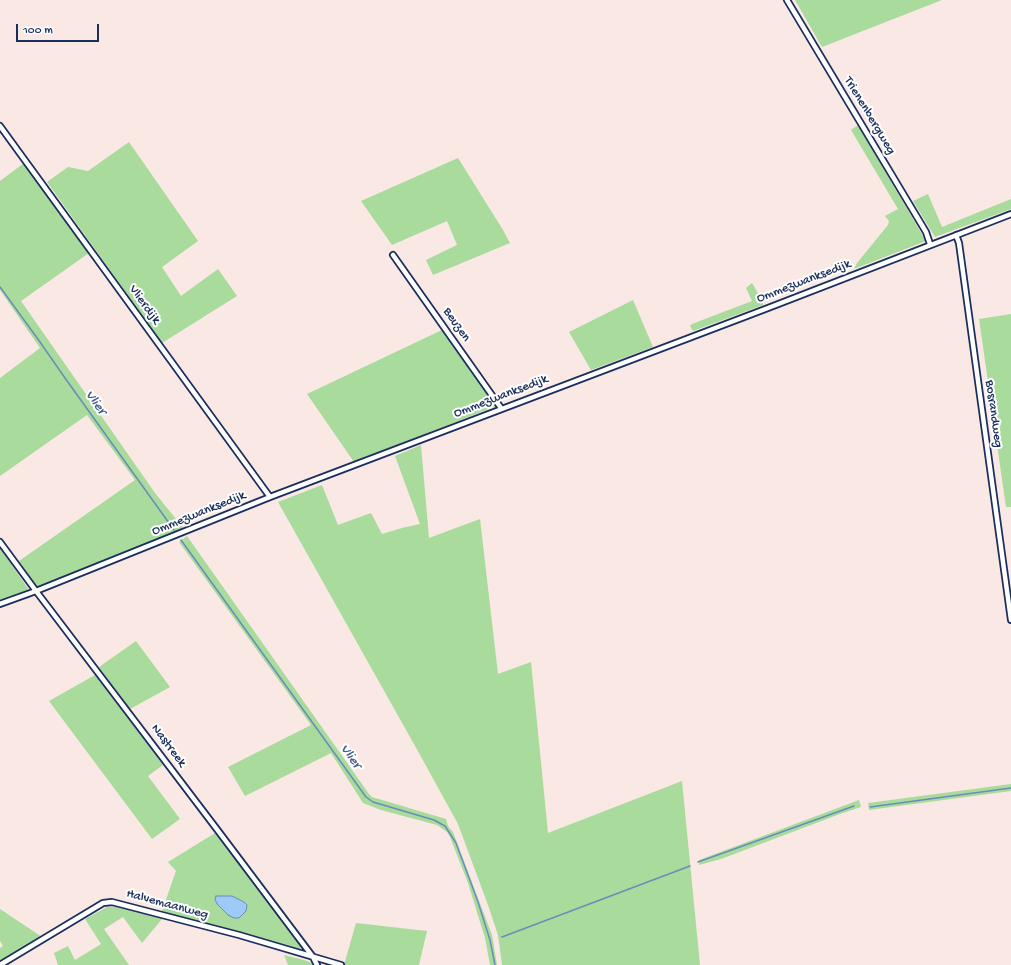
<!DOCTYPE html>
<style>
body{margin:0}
#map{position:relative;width:1011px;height:965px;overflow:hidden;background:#f9e8e4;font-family:"Gochi Hand",sans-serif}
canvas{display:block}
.scale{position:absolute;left:16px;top:24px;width:83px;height:18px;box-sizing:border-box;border:2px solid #1b2f5e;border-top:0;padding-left:5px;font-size:12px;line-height:14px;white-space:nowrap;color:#1b2f5e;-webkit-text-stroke:3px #fff;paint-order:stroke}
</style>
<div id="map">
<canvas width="1011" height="965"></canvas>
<div class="scale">100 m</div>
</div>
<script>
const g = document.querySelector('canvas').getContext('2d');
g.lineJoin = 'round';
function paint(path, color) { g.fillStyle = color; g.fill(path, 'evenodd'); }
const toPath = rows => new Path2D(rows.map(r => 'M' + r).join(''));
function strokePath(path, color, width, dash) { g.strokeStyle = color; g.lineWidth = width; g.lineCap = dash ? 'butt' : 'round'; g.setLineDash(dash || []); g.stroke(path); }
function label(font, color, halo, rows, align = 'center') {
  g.font = font + ' "Gochi Hand",sans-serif'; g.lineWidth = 4; g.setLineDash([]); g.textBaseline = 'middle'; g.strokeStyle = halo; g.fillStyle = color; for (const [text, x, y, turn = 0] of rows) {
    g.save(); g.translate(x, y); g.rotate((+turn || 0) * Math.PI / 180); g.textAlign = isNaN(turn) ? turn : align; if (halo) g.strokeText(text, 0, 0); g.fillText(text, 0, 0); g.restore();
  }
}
paint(toPath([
 [795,0,942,0,822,47],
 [858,125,926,241,854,269,857,263,888,225,889,221,885,216,898,209,851,130],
 [129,142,198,241,162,267,181,296,218,269,237,296,162,343,47,182,68,167,88,171],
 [458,158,503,230,510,243,433,275,426,260,457,245,447,221,392,245,361,201],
 [24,163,89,253,21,301,155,493,184,529,37,587,19,561,135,480,87,415,0,476,0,378,40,348,0,290,0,181],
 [928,194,942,227,1011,199,1011,209,935,237,913,201],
 [752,283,763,302,763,305,693,331,690,326,692,324,752,301,746,288],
 [633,300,653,347,591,370,569,332],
 [1011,314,1011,507,1006,507,979,319],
 [442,330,496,406,354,462,307,394],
 [421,445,429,538,480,519,498,674,531,662,548,833,682,781,700,965,502,965,498,935,488,905,458,824,419,753,278,502,322,485,338,525,371,513,382,534,402,528,420,524,395,456],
 [187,536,369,794,372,797,446,819,448,826,453,832,492,935,497,965,490,965,485,938,468,883,450,837,447,832,437,825,381,810,363,803,331,753,245,796,228,767,311,725,179,542],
 [0,548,29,590,0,602],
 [136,641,170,687,130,709,99,667],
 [95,675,163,765,148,776,180,819,152,839,49,701],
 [1011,784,1011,791,869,810,868,803],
 [859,800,861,807,840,814,721,859,699,865,699,860],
 [215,833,299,945,303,952,212,927,162,911,176,871,168,862],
 [107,907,116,907,162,919,142,943,123,917,104,929,129,965,58,965,54,953,68,946,75,960,101,944,85,919],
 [0,909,39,935,41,938,0,962,0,948,3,946,0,941],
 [356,923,427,931,419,965,344,965],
 [284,955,304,960,312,963,314,965,288,965]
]), '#a8db9c');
const water = toPath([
 [216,896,232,896,244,902,247,905,246,911,239,918,234,918,228,915,218,905,215,900,216,896]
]);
paint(water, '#9dcaf7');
strokePath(water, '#698cba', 1);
strokePath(toPath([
 [0,287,40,342,65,378,174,530],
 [181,540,366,797,373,802,434,820,445,826,456,843,478,902,490,940,495,965],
 [870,807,1011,788],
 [698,862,854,806],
 [502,937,690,866]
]), '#698cba', 1.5);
const street = toPath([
 [787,0,926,232,930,244],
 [0,126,270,497],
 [956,235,959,243,1011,620],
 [393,255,501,408],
 [0,542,36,591,219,832,313,957,317,965],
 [0,604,36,591,270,497,768,308,1011,214],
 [0,965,103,903,112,902,239,935,341,965]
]);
strokePath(street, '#1b2f5e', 8);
strokePath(street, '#fff', 4.5);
label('13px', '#1b2f5e', '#fff', [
 ["Trienenbergweg",869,116,59],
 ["Ommezwanksedijk",804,282,-21],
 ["Vlierdijk",144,305,54],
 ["Beuzen",456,325,55],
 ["Ommezwanksedijk",501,397,-21],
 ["Bosrandweg",993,414,82],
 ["Ommezwanksedijk",199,514,-22],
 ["Nastreek",168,746,53],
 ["Halvemaanweg",167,905,15]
]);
label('italic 14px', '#425e8c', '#fff', [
 ["Vlier",95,403,54],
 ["Vlier",350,757,54]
]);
</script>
